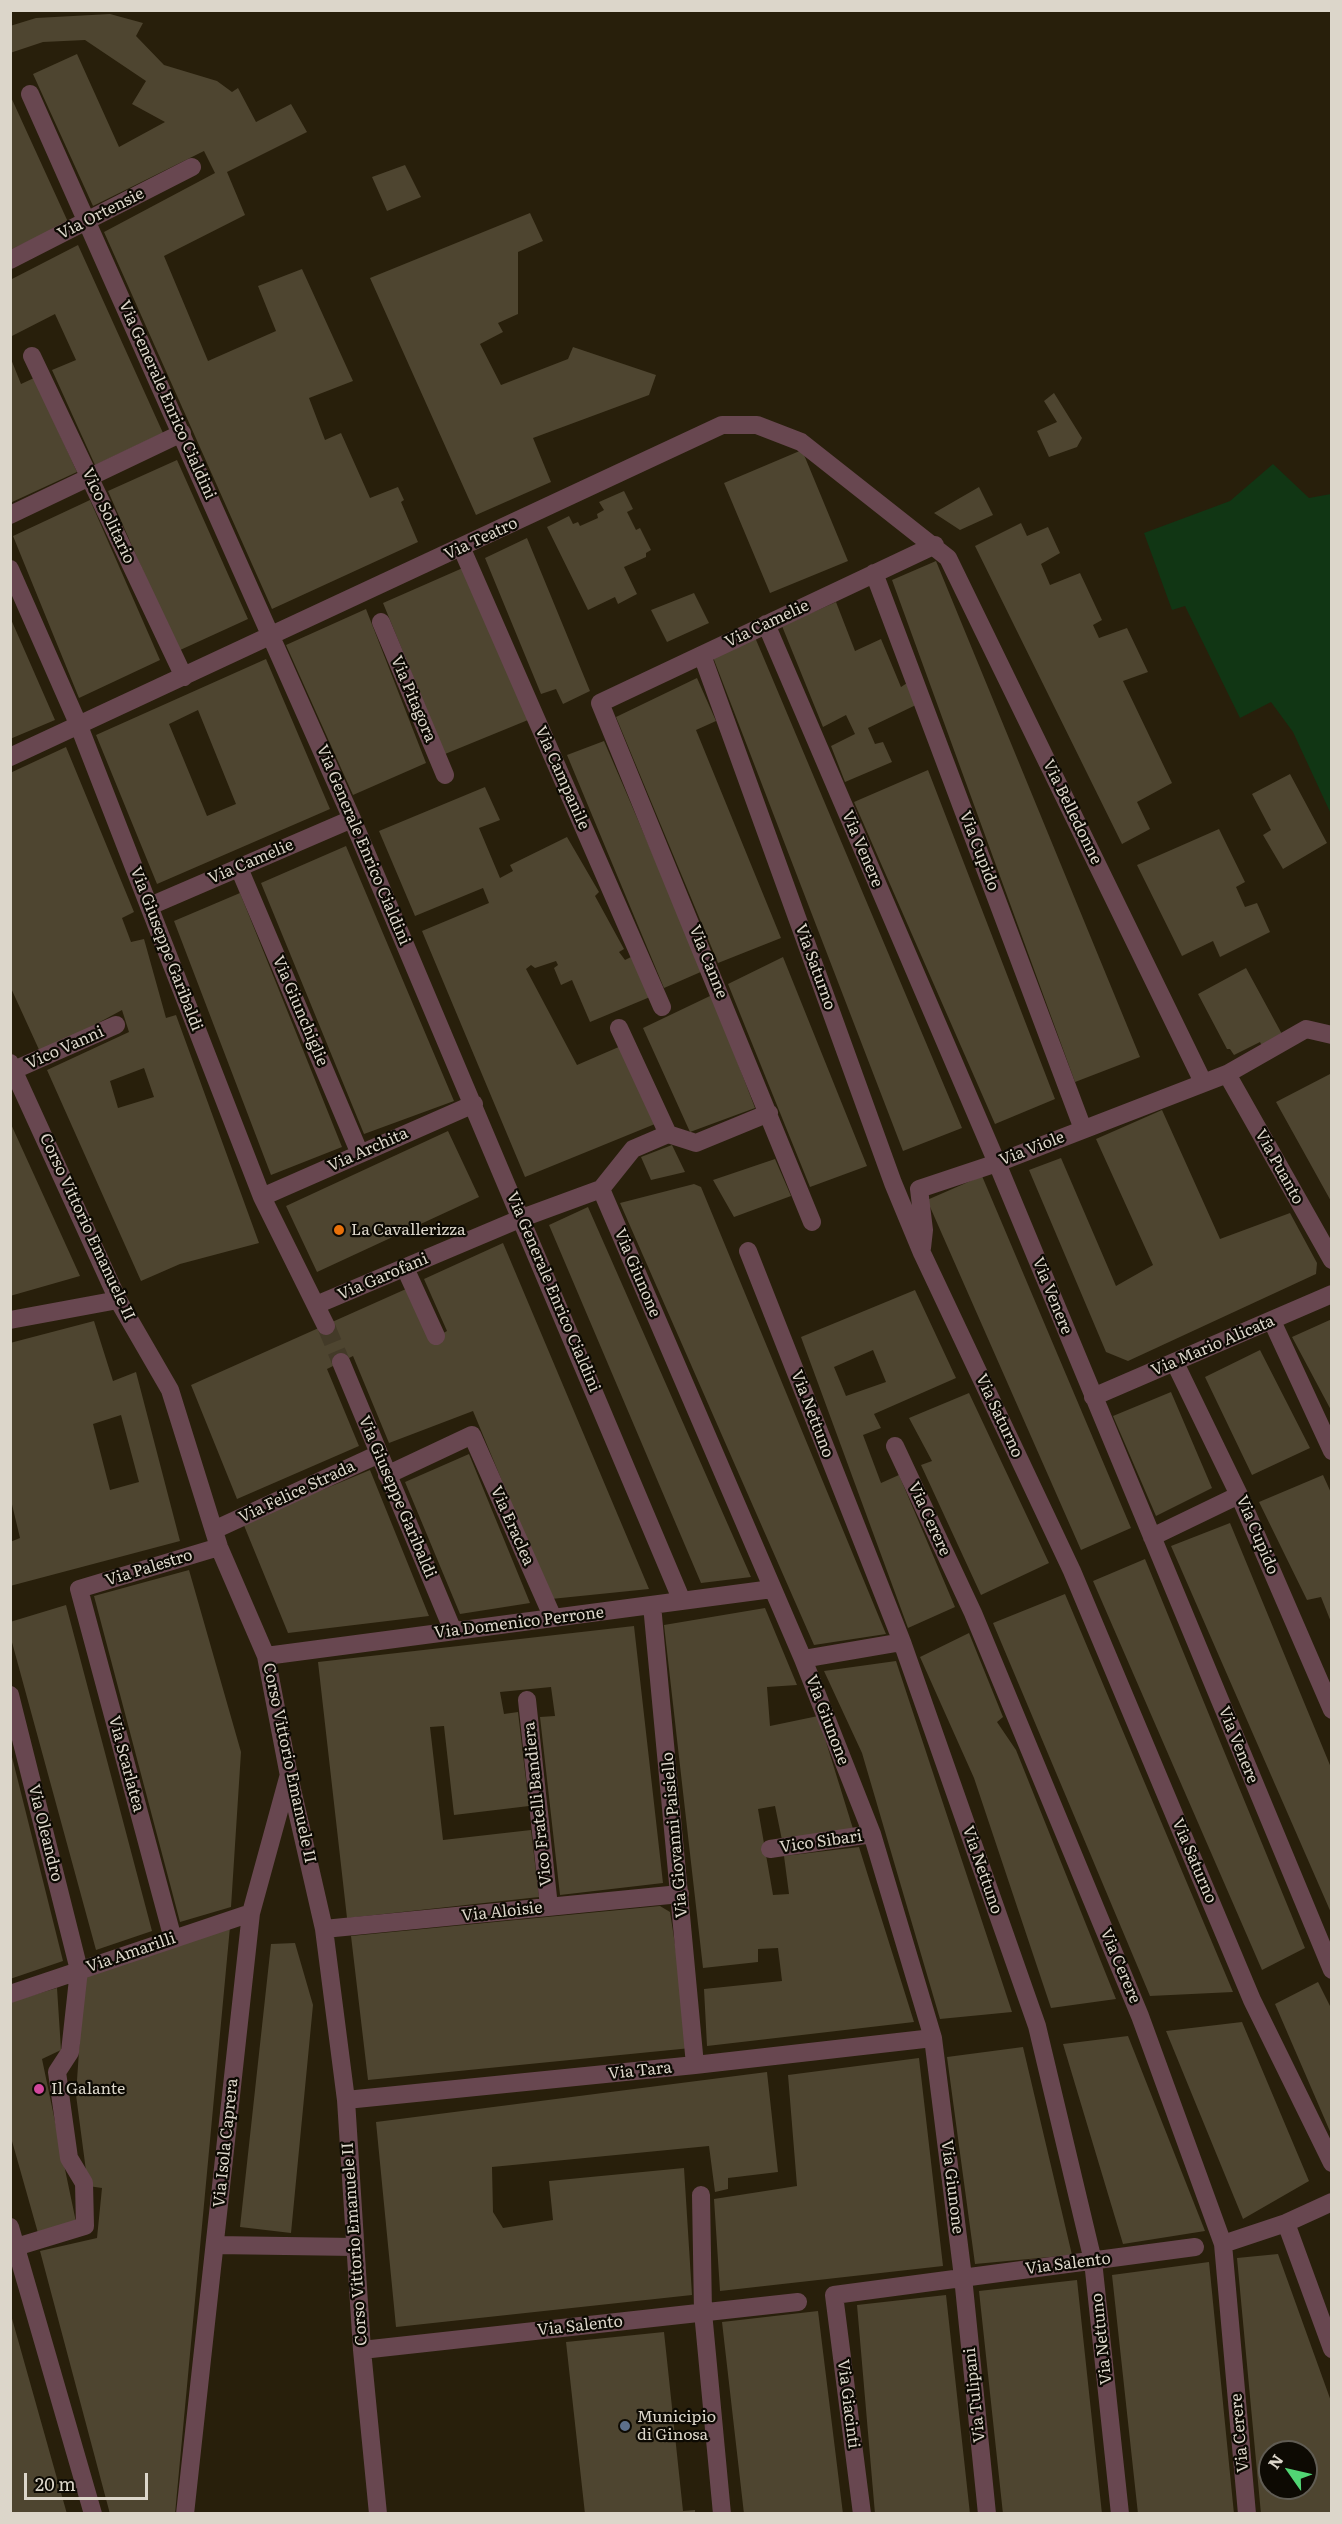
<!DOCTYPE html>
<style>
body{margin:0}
#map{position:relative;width:1342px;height:2524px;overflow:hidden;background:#281f0b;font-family:Literata,serif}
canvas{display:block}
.frame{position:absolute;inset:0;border:12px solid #dcd6ca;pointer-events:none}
.north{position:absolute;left:1258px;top:2440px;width:60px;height:60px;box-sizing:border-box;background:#0d0a03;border:2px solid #605c53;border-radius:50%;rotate:304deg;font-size:16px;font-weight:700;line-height:24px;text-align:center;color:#dcd6ca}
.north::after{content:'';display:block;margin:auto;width:21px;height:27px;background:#51d674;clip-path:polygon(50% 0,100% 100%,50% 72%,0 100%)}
.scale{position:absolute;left:24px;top:2473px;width:124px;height:27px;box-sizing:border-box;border:3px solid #dcd6ca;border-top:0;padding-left:8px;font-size:18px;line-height:21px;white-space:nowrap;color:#dcd6ca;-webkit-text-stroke:4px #0d0a03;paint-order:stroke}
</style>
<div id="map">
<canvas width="1342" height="2524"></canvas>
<div class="frame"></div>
<div class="north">N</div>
<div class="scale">20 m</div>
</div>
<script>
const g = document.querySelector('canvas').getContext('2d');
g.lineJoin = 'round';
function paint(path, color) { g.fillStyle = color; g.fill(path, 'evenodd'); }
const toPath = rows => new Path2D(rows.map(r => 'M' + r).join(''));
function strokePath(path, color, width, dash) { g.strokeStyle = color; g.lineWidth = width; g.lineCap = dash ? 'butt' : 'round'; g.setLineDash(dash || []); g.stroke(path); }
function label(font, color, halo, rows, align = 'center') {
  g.font = font + ' Literata,serif'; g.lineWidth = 4.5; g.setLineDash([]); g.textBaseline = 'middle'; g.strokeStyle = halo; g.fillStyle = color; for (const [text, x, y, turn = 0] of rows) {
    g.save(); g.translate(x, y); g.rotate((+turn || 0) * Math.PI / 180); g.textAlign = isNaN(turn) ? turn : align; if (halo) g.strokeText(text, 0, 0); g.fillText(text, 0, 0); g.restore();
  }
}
paint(toPath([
 [1273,464,1309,498,1331,494,1331,814,1293,732,1271,702,1240,718,1185,606,1172,610,1144,533,1230,501]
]), '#113614');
paint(toPath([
 [110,14,143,23,136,36,164,65,217,81,232,92,238,88,256,122,291,104,307,132,227,172,245,215,164,256,208,361,276,331,258,286,302,269,353,381,309,398,325,440,341,433,370,498,398,487,404,500,401,502,418,542,272,609,104,232,215,173,204,151,93,206,33,74,77,54,119,147,165,122,132,104,146,81,85,40,43,42,10,53,10,26,36,18],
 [10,95,68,222,10,250],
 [405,165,421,197,387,211,372,177],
 [530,213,543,241,518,252,518,314,498,323,503,332,480,344,501,385,568,359,573,347,656,375,649,395,533,438,551,482,476,515,370,278],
 [78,245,163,433,95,465,52,370,76,360,55,314,10,337,10,280],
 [11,359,21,384,34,378,77,472,10,503],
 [1054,393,1082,438,1077,447,1049,457,1037,431,1057,422,1044,401],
 [802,450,848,561,770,593,724,483],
 [177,460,248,619,178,651,108,491],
 [979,487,993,515,960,530,934,513],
 [624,491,633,509,627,512,636,530,640,528,651,550,646,553,646,557,624,567,637,594,618,604,615,597,588,610,547,527,569,516,573,524,578,522,580,526,598,518,597,514,604,510,599,502],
 [90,500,160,660,79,698,13,536],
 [1021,523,1027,536,1048,527,1060,553,1041,564,1050,585,1080,573,1102,620,1093,625,1099,638,1127,628,1148,672,1123,681,1172,783,1137,802,1150,829,1122,844,975,546],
 [527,538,590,691,563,704,556,689,541,694,485,558],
 [936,561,1140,1057,1075,1082,892,580],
 [465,567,528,720,445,754,383,603],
 [694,593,709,623,667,642,651,610],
 [836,602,855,651,881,639,901,687,910,681,920,703,868,728,875,744,883,742,892,762,845,782,831,746,855,734,846,715,823,727,782,626],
 [366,609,426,763,353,795,286,645],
 [10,617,55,720,10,739],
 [754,635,962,1128,903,1151,711,652],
 [266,659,330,809,157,884,96,735],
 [198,710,236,804,207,816,169,724],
 [697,678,716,721,696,730,781,938,718,963,616,717],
 [604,741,703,971,664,988,567,755],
 [66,747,134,912,122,918,131,942,144,939,166,1018,176,1015,259,1243,180,1264,141,1281,47,1070,129,1032,122,1010,41,1054,10,986,10,773],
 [144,1068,154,1097,118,1108,110,1081],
 [928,770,1055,1099,995,1124,854,802],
 [1290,774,1327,843,1283,869,1263,835,1271,830,1252,794],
 [485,787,500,820,479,828,500,878,513,871,510,865,567,837,599,892,595,896,624,949,619,952,625,960,633,956,650,997,590,1022,572,980,561,985,554,968,558,965,556,961,535,968,531,965,526,969,577,1065,621,1046,655,1124,525,1177,422,931,489,903,483,888,415,916,379,831],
 [1219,829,1245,882,1236,887,1245,907,1257,903,1270,932,1220,957,1213,941,1182,956,1137,865],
 [346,846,454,1101,364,1134,261,883],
 [240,893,342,1147,271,1175,174,921],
 [783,957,867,1166,810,1187,728,984],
 [1246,968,1283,1036,1262,1046,1260,1042,1234,1055,1230,1049,1227,1049,1198,994],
 [712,995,755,1108,690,1132,643,1028],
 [1332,1073,1332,1203,1276,1102],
 [1162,1110,1220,1239,1290,1213,1317,1263,1316,1274,1128,1361,1106,1352,1029,1170,1061,1158,1116,1286,1153,1265,1096,1139],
 [10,1122,80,1276,10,1296],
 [448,1131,479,1197,317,1272,286,1206],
 [672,1145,685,1172,651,1180,641,1157],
 [775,1159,791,1196,734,1217,713,1180],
 [982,1176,1131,1528,1081,1550,927,1200],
 [694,1184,701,1187,886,1634,814,1645,620,1203],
 [588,1207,751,1577,701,1583,549,1225],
 [503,1243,649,1589,551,1599,473,1411,389,1443,353,1356,327,1369,359,1446,237,1499,191,1385,406,1289,430,1340,447,1331,424,1279],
 [915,1290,956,1378,874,1414,881,1428,863,1435,881,1483,899,1475,955,1607,908,1628,801,1337],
 [873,1350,886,1382,846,1396,834,1367],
 [1332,1319,1332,1412,1292,1337],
 [94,1321,113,1381,136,1372,180,1541,10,1586,10,1542,20,1538,10,1496,10,1343],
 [121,1415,139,1482,110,1490,93,1424],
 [1260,1350,1310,1448,1252,1475,1205,1377],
 [1171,1392,1212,1488,1156,1516,1113,1416],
 [969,1393,1049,1563,981,1595,921,1465,932,1461,909,1418],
 [469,1454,530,1603,460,1614,405,1482],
 [370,1470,429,1616,288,1633,243,1523],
 [1323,1475,1332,1495,1331,1622,1321,1597,1307,1600,1259,1502],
 [1230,1523,1332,1770,1332,1915,1171,1546],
 [1145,1559,1305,1948,1262,1970,1093,1581],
 [189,1570,241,1752,231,1907,180,1922,94,1596],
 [1065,1594,1233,1992,1150,1996,993,1623],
 [66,1605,152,1931,96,1950,10,1635,10,1622],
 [765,1608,797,1685,767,1687,770,1726,818,1716,854,1832,782,1840,775,1806,758,1809,773,1895,789,1894,784,1856,859,1847,914,2022,707,2046,704,1989,782,1981,778,1948,758,1949,758,1962,703,1968,664,1625],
 [634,1626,663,1883,560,1895,540,1717,555,1716,551,1687,500,1692,504,1714,518,1712,529,1806,454,1815,444,1726,430,1727,443,1840,531,1830,539,1897,347,1918,318,1662],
 [969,1633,1003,1717,997,1722,1016,1750,1116,1999,1051,2008,974,1778,920,1657],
 [896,1661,1012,2012,940,2019,862,1753,824,1671],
 [10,1749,63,1961,10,1979],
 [660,1906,670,1912,691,2048,368,2080,351,1936],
 [230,1927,175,2514,110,2514,40,2251,97,2238,102,2188,88,2186,76,2095,84,1977],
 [295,1943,313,2005,291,2233,240,2227,271,1944],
 [1318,1982,1332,2010,1332,2136,1275,2004],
 [57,1988,61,2050,42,2059,76,2222,38,2233,10,2134,10,2002],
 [1242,2022,1309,2181,1243,2219,1166,2031],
 [1128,2036,1205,2231,1123,2244,1063,2044],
 [1023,2047,1072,2255,975,2264,947,2057],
 [919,2058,943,2266,720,2291,714,2199,797,2186,788,2075],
 [767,2072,778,2172,728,2178,728,2189,715,2192,709,2146,492,2167,493,2212,503,2228,553,2220,549,2181,684,2168,692,2295,396,2327,376,2122],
 [1278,2254,1332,2404,1332,2514,1261,2514,1237,2258],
 [1270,2452,1306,2452,1306,2488,1270,2488],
 [1209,2262,1234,2514,1138,2514,1112,2275],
 [1077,2280,1102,2514,1003,2514,979,2291],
 [946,2295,970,2514,875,2514,857,2305],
 [818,2311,843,2514,744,2514,722,2322],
 [11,2315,67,2514,10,2514],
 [664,2332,683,2511,695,2510,695,2514,585,2514,566,2342]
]), '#4e4530');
strokePath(toPath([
 [326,1326,341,1362]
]), '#433a28', 18, [18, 9]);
strokePath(toPath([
 [30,94,352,819,682,1601],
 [10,260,192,167],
 [32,356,184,677],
 [10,515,182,433],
 [462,549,662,1007],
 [10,569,79,726,262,1197,326,1326],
 [874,573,1083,1129],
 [381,622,445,775],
 [766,624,997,1163,1332,1970],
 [702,655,893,1183,922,1253,1072,1571,1252,2000,1332,2163],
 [10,757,722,425,757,425,801,442,948,558,1203,1082],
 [239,868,360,1154],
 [150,906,352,819],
 [619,1028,668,1134],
 [10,1063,118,1300,170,1390,219,1547,266,1656,289,1776,324,1929,346,2100,362,2350,378,2514],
 [14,1070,116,1025],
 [1227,1074,1332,1260],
 [601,1189,803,1659,872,1834,933,2038,963,2277,987,2514],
 [262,1197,474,1104],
 [812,1222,600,703,935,545],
 [922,1248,924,1230,919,1189,997,1163,1227,1074,1306,1029,1332,1035],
 [748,1251,902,1642,1037,2026,1093,2261,1120,2514],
 [405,1268,436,1336],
 [316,1305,522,1218,601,1189,633,1149,668,1134,696,1143,769,1113],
 [10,1320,118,1300],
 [1272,1321,1332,1451],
 [341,1362,453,1631],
 [1175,1363,1239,1495,1332,1710],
 [1093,1397,1332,1294],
 [895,1446,973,1613,1140,2016,1223,2244,1247,2514],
 [387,1475,472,1435,553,1618],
 [214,1530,379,1454],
 [1152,1537,1239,1495],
 [652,1605,695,2065],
 [266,1656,772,1589],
 [803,1659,902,1642],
 [10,1695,79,1970,70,2052,57,2072,69,2158,84,2183,85,2226,16,2247],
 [527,1700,549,1907],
 [770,1849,872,1834],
 [324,1929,680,1894],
 [173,1939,79,1589,219,1547],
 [10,1994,251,1913],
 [346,2100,695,2065,933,2038],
 [701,2195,703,2312,722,2514],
 [1286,2223,1332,2349],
 [10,2227,93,2514],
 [1223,2244,1286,2223,1332,2202],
 [215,2245,355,2247],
 [362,2350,798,2302],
 [185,2514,251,1913,288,1778],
 [862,2514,834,2295,1195,2247]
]), '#684750', 18);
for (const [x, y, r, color] of [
 [339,1230,6,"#e8710a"],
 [39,2089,6,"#d1479c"],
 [625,2426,6,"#5c6f8a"]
]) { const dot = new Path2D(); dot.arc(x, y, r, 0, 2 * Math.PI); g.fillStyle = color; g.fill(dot); strokePath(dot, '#0d0a03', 2); }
label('16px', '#dcd6ca', '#0d0a03', [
 ["Via Ortensie",101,214,-27],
 ["Via Generale Enrico Cialdini",167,400,66],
 ["Vico Solitario",108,516,65],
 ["Via Teatro",481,539,-25],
 ["Via Camelie",767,624,-25],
 ["Via Pitagora",413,699,67],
 ["Via Campanile",562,778,66],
 ["Via Belledonne",1072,812,64],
 ["Via Generale Enrico Cialdini",363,845,67],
 ["Via Venere",862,849,67],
 ["Via Cupido",979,851,69],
 ["Via Camelie",251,862,-23],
 ["Via Giuseppe Garibaldi",166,949,69],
 ["Via Canne",708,962,68],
 ["Via Saturno",815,967,70],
 ["Via Giunchiglie",300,1011,67],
 ["Vico Vanni",65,1048,-24],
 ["Via Viole",1032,1149,-21],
 ["Via Archita",368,1150,-24],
 ["Via Puanto",1279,1167,61],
 ["Corso Vittorio Emanuele II",87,1227,65],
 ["Via Giunone",637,1273,67],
 ["Via Garofani",383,1277,-23],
 ["Via Generale Enrico Cialdini",553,1292,67],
 ["Via Venere",1052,1296,68],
 ["Via Mario Alicata",1213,1346,-23],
 ["Via Nettuno",812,1414,69],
 ["Via Saturno",999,1416,65],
 ["Via Felice Strada",297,1492,-25],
 ["Via Giuseppe Garibaldi",397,1497,67],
 ["Via Cerere",929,1519,65],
 ["Via Eraclea",512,1526,66],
 ["Via Cupido",1257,1535,67],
 ["Via Palestro",149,1568,-17],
 ["Via Domenico Perrone",519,1623,-7],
 ["Via Giunone",827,1720,69],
 ["Via Venere",1238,1745,68],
 ["Corso Vittorio Emanuele II",289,1763,78],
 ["Via Scarlatea",126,1764,75],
 ["Vico Fratelli Bandiera",538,1804,-96],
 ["Via Oleandro",45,1833,76],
 ["Via Giovanni Paisiello",675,1835,-95],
 ["Vico Sibari",821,1842,-8],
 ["Via Saturno",1194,1861,67],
 ["Via Nettuno",982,1870,71],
 ["Via Aloisie",502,1912,-6],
 ["Via Amarilli",131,1953,-19],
 ["Via Cerere",1120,1966,67],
 ["Via Tara",640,2071,-6],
 ["Via Isola Caprera",226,2143,-84],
 ["Via Giunone",952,2187,83],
 ["Corso Vittorio Emanuele II",355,2244,-94],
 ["Via Salento",1068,2264,-7],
 ["Via Salento",580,2326,-6],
 ["Via Nettuno",1102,2339,-96],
 ["Via Tulipani",975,2395,-96],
 ["Via Giacinti",848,2404,83],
 ["Via Cerere",1240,2433,-95]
]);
label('16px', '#dcd6ca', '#0d0a03', [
 ["La Cavallerizza",351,1230],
 ["Il Galante",51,2089],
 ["Municipio",637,2417],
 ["di Ginosa",637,2435]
], 'left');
</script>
